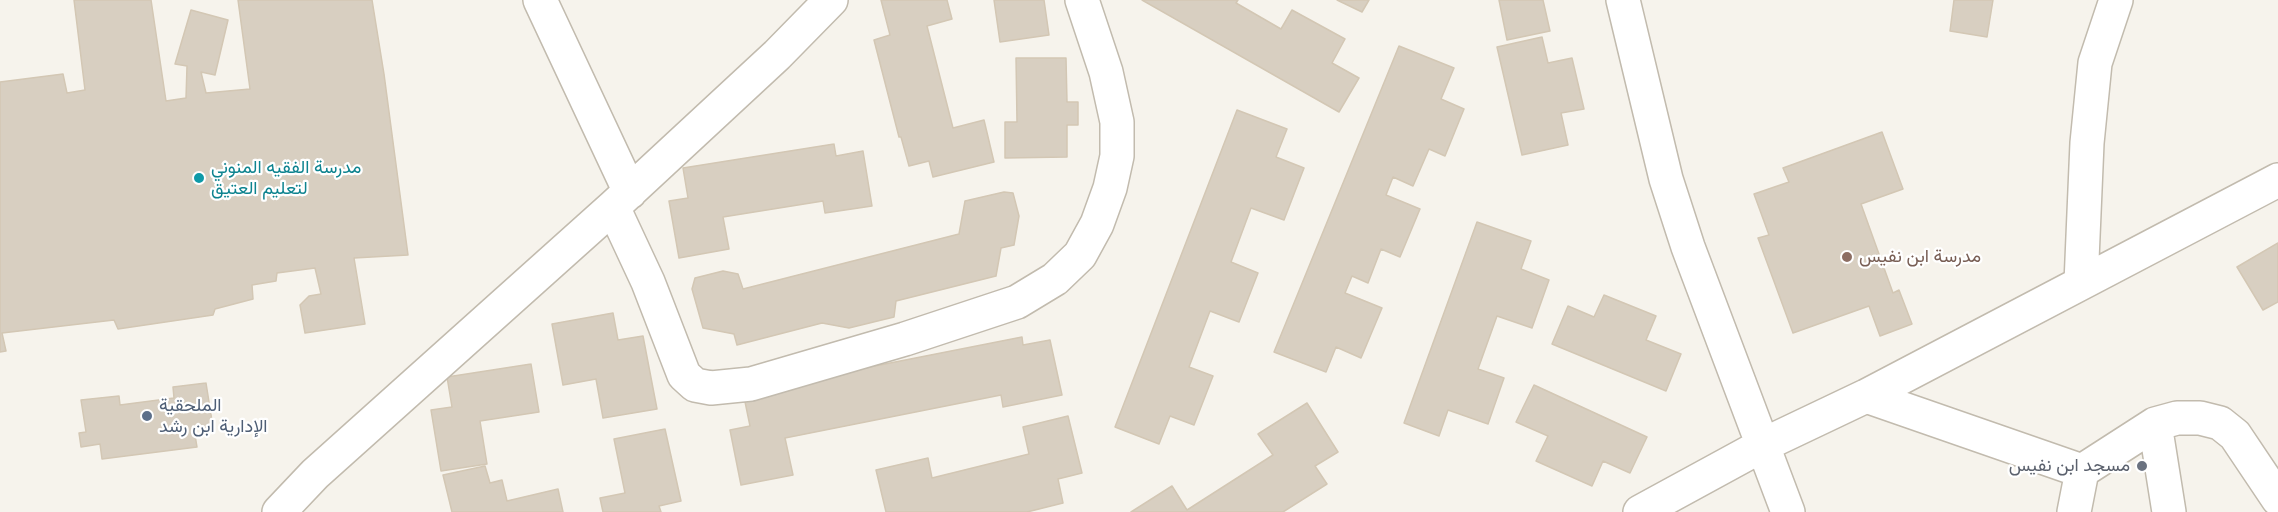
<!DOCTYPE html>
<meta charset="utf-8">
<style>
body{margin:0}
canvas{display:block;background:#f6f3ec}
</style>
<canvas width="2278" height="512"></canvas>
<script>
const g = document.querySelector('canvas').getContext('2d');
g.lineJoin = 'round';
function paint(path, color) { g.fillStyle = color; g.fill(path, 'evenodd'); }
const toPath = rows => new Path2D(rows.map(r => 'M' + r).join(''));
function strokePath(path, color, width, dash) { g.strokeStyle = color; g.lineWidth = width; g.lineCap = dash ? 'butt' : 'round'; g.setLineDash(dash || []); g.stroke(path); }
function label(font, color, halo, rows, align = 'center') {
  g.font = font + ' "Space Grotesk",Vazirmatn,sans-serif'; g.lineWidth = 4.5; g.setLineDash([]); g.textBaseline = 'middle'; g.strokeStyle = halo; g.fillStyle = color; for (const [text, x, y, turn = 0] of rows) {
    g.save(); g.translate(x, y); g.rotate((+turn || 0) * Math.PI / 180); g.textAlign = isNaN(turn) ? turn : align; if (halo) g.strokeText(text, 0, 0); g.fillText(text, 0, 0); g.restore();
  }
}
const building = toPath([
 [74,0,151,0,166,101,186,98,187,66,175,64,191,10,228,20,215,75,201,72,206,93,250,89,238,0,372,0,384,74,408,255,354,258,365,324,305,333,300,305,309,296,321,294,315,268,277,273,276,281,252,285,253,299,215,309,213,315,118,329,114,320,2,333,6,351,0,352,0,82,63,74,67,93,85,90,74,0],
 [881,0,947,0,952,19,927,26,953,128,984,120,994,162,933,177,929,161,909,166,901,137,899,137,874,40,890,35,881,0],
 [994,0,1044,0,1049,35,1000,42,994,0],
 [1142,0,1238,0,1236,3,1281,29,1292,10,1345,39,1332,63,1359,78,1339,112,1142,0],
 [1337,0,1369,0,1362,12,1337,0],
 [1499,0,1543,0,1550,31,1507,40,1499,0],
 [1954,0,1993,0,1987,37,1950,31,1954,0],
 [1542,37,1548,63,1572,58,1584,109,1561,113,1568,145,1522,155,1497,47,1542,37],
 [1399,46,1454,68,1441,99,1464,109,1445,156,1429,149,1413,186,1393,177,1386,195,1420,209,1400,257,1381,249,1368,283,1352,276,1345,293,1382,308,1361,358,1336,347,1326,372,1274,352,1399,46],
 [1016,58,1066,58,1067,102,1078,102,1078,125,1067,125,1067,157,1005,158,1005,122,1017,122,1016,58],
 [1237,110,1287,129,1276,157,1304,168,1284,220,1251,208,1231,262,1258,273,1239,322,1210,311,1189,367,1213,376,1194,425,1170,416,1159,444,1115,427,1237,110],
 [1882,132,1903,189,1861,204,1893,293,1899,290,1912,324,1880,336,1869,306,1793,333,1758,238,1769,235,1754,194,1789,182,1783,168,1882,132],
 [834,144,836,156,863,151,872,206,825,213,823,201,723,217,729,249,679,258,669,201,688,198,683,168,834,144],
 [1004,192,1013,193,1019,216,1014,245,1001,248,996,276,896,301,894,317,849,328,822,323,737,345,734,334,703,328,692,289,695,278,723,271,738,274,743,289,959,234,965,201,1004,192],
 [1477,222,1531,241,1521,269,1549,280,1532,328,1497,316,1478,369,1504,378,1488,424,1448,410,1439,436,1404,423,1477,222],
 [2278,243,2278,302,2263,310,2237,267,2278,243],
 [1604,295,1656,316,1646,340,1681,354,1666,391,1552,344,1568,306,1594,317,1604,295],
 [613,313,618,340,643,336,657,409,603,418,596,379,563,385,552,324,613,313],
 [1022,337,1023,345,1050,340,1062,395,1003,407,1001,395,785,438,793,475,741,485,730,430,750,426,743,392,1022,337],
 [531,364,539,412,480,421,487,464,441,471,431,410,452,407,447,377,531,364],
 [206,383,213,427,194,429,197,447,102,459,100,444,81,447,79,433,86,432,81,400,119,396,120,405,174,398,173,387,206,383],
 [1534,385,1647,437,1630,473,1603,461,1592,486,1536,461,1548,436,1516,422,1534,385],
 [1307,403,1338,452,1315,466,1327,484,1283,512,1131,512,1172,486,1187,510,1273,455,1258,434,1307,403],
 [1068,416,1082,473,1058,479,1063,503,1027,512,886,512,876,470,928,458,932,478,1029,454,1023,427,1068,416],
 [665,429,681,501,659,506,661,512,603,512,600,498,625,493,614,439,665,429],
 [485,466,490,483,502,480,507,501,558,489,563,512,452,512,443,475,485,466]
]);
paint(building, '#d8cfc1');
strokePath(building, '#d3c7b4', 1.5);
const minor = toPath([
 [540,0,630,192],
 [1623,0,1666,179,1688,247,1788,512],
 [613,207,648,282,684,375,695,385,711,388,751,384,905,339,1017,302,1055,279,1080,255,1097,224,1110,188,1117,156,1117,122,1106,72,1082,0],
 [2081,283,2087,143,2095,63,2116,0],
 [1866,396,2082,471],
 [2155,424,2169,512],
 [279,512,315,474,613,207,777,55,831,0],
 [1640,512,1763,445,1866,396,2278,180],
 [2074,512,2082,471,2155,424,2177,418,2200,418,2220,423,2235,435,2278,499]
]);
strokePath(minor, '#c2bbae', 36);
strokePath(minor, '#fff', 33);
for (const [x, y, r, color] of [
 [199,178,6,"#0f9aa8"],
 [1847,257,6,"#8d6e63"],
 [147,416,6,"#5c6f8a"],
 [2142,466,6,"#6b7280"]
]) { const dot = new Path2D(); dot.arc(x, y, r, 0, 2 * Math.PI); g.fillStyle = color; g.fill(dot); strokePath(dot, '#fff', 2); }
label('18px', '#0d838f', '#fff', [
 ["مدرسة الفقيه المنوني",211,168],
 ["لتعليم العتيق",211,189]
], 'left');
label('18px', '#785e54', '#fff', [
 ["مدرسة ابن نفيس",1859,257]
], 'left');
label('18px', '#4e5e75', '#fff', [
 ["الملحقية",159,406],
 ["الإدارية ابن رشد",159,427]
], 'left');
label('18px', '#5b616d', '#fff', [
 ["مسجد ابن نفيس",2130,466]
], 'right');
</script>
